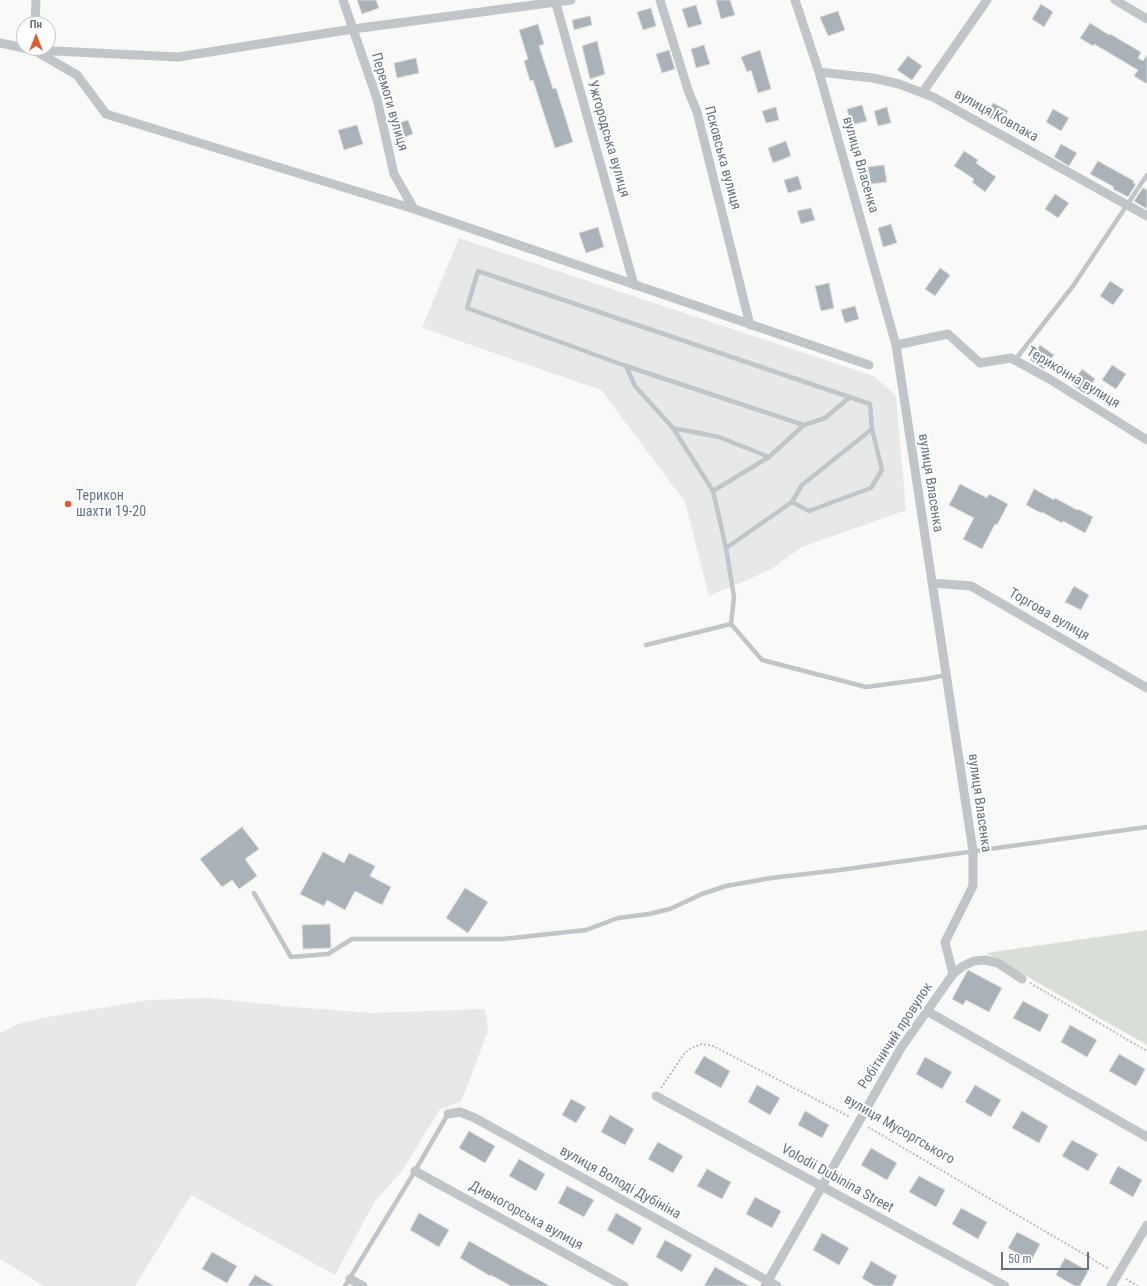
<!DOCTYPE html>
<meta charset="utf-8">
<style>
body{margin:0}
#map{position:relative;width:1147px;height:1286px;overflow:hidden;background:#f9f9f7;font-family:"Roboto Condensed",sans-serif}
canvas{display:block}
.north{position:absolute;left:16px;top:16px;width:40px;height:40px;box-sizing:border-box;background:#fff;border:1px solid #c1c8cd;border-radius:50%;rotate:0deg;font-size:11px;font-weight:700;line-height:16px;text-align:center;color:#657581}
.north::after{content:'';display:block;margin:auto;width:14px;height:18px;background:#de5b32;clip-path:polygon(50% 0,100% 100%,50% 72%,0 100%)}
.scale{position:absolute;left:1001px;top:1252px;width:88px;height:18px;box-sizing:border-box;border:2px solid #657581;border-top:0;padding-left:5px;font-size:12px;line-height:14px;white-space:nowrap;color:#657581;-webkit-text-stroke:3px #fff;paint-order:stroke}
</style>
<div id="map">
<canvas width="1147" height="1286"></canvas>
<div class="north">Пн</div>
<div class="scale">50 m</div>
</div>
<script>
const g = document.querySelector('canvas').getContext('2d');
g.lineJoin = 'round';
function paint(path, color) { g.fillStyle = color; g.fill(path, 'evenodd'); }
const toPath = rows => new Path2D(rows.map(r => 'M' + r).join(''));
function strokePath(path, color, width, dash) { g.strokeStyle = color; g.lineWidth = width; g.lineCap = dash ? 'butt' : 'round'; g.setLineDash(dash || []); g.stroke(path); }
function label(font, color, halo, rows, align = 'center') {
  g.font = font + ' "Roboto Condensed",sans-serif'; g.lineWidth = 4; g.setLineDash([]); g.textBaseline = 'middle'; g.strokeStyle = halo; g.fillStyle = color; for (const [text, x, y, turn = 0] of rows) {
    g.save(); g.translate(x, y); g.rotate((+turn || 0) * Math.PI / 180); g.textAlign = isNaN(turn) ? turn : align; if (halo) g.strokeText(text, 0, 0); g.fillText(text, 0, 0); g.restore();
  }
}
paint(toPath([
 [459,238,874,376,896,396,906,510,802,547,770,570,709,596,685,502,601,390,422,328],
 [210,998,293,1007,372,1013,485,1009,488,1031,461,1102,440,1109,402,1171,375,1201,335,1275,191,1195,135,1286,44,1286,0,1259,0,1033,18,1024,42,1018,149,1000]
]), '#e7e8e8');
paint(toPath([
 [1147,930,1147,1045,986,953]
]), '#d9ded6');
const building = toPath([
 [357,0,376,0,379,8,362,14,357,0],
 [716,0,730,0,735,15,721,19,716,0],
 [1041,4,1053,12,1044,27,1032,19,1041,4],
 [696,5,702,24,688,28,682,9,696,5],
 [651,8,656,26,643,30,637,12,651,8],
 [838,11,845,30,828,36,820,17,838,11],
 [590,16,592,25,574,30,572,20,590,16],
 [1090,23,1109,35,1110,34,1141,52,1138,58,1143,61,1147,55,1147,84,1134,76,1138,70,1094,44,1093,46,1080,38,1090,23],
 [538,24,544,44,539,46,553,89,556,88,573,142,555,148,533,80,530,81,524,61,528,59,519,30,538,24],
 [597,41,605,74,590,79,582,46,597,41],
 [704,45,710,64,696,68,691,49,704,45],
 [669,50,675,69,662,73,656,54,669,50],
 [760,50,771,89,758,93,751,70,747,72,741,57,760,50],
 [908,56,922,66,912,80,897,70,908,56],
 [416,58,419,73,397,78,394,63,416,58],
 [993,103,1008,111,1001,124,986,116,993,103],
 [862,105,867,121,851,125,847,109,862,105],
 [776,107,779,120,766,123,762,111,776,107],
 [887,107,891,123,878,126,874,111,887,107],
 [1053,109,1069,118,1061,131,1046,122,1053,109],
 [408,120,413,134,397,140,392,125,408,120],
 [357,125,363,144,344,150,338,130,357,125],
 [786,141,791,156,773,163,768,148,786,141],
 [1061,144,1077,153,1069,166,1054,157,1061,144],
 [964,151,978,160,976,163,996,177,985,192,972,182,974,179,954,166,964,151],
 [1098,161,1134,181,1133,183,1136,184,1128,197,1113,189,1114,187,1090,174,1098,161],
 [884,165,887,182,871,184,868,167,884,165],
 [798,176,802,189,788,193,784,180,798,176],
 [1143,188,1147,190,1147,209,1134,201,1143,188],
 [1055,194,1069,203,1058,218,1045,209,1055,194],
 [811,208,815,220,801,224,797,211,811,208],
 [891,224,897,243,883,247,878,228,891,224],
 [598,227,604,247,586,253,579,233,598,227],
 [940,268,950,275,935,296,925,289,940,268],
 [1110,281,1124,290,1113,305,1100,296,1110,281],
 [829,283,834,308,821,311,815,286,829,283],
 [855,306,859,319,845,323,841,310,855,306],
 [1040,345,1054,355,1044,369,1030,360,1040,345],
 [1112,365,1126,374,1116,389,1102,380,1112,365],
 [1082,369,1095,379,1085,394,1072,384,1082,369],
 [960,484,987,498,989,494,1008,504,997,525,995,524,982,549,963,539,974,518,949,505,960,484],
 [1034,489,1054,500,1055,498,1077,510,1078,509,1093,517,1085,533,1063,521,1062,523,1042,512,1041,513,1026,505,1034,489],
 [1074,586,1089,595,1081,610,1065,602,1074,586],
 [242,827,259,849,245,859,257,876,239,889,232,880,222,887,200,859,242,827],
 [323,852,344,863,349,853,375,866,370,876,391,887,382,905,355,891,345,910,327,900,324,906,300,894,323,852],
 [465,888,488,902,468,933,446,918,465,888],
 [330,924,331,948,303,949,302,925,330,924],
 [968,970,1002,988,989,1012,966,1000,963,1005,952,999,968,970],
 [1023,1001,1049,1015,1040,1032,1013,1018,1023,1001],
 [1070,1025,1097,1040,1087,1057,1061,1042,1070,1025],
 [1119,1054,1145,1069,1136,1086,1109,1071,1119,1054],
 [704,1056,730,1071,721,1088,694,1073,704,1056],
 [925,1057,952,1072,942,1089,916,1074,925,1057],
 [757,1085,780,1098,770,1115,748,1102,757,1085],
 [975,1085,1001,1100,991,1117,965,1102,975,1085],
 [571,1099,586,1107,576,1123,562,1115,571,1099],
 [805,1111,829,1125,822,1138,798,1125,805,1111],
 [1022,1111,1048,1126,1039,1143,1012,1128,1022,1111],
 [610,1115,634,1129,625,1145,601,1132,610,1115],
 [469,1131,495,1146,485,1163,459,1148,469,1131],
 [1072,1140,1098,1154,1088,1171,1062,1156,1072,1140],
 [658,1142,683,1156,673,1173,648,1159,658,1142],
 [871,1148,897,1163,887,1180,861,1165,871,1148],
 [519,1159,545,1174,536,1191,509,1176,519,1159],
 [1118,1166,1142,1180,1133,1197,1109,1183,1118,1166],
 [707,1169,731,1182,722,1199,697,1186,707,1169],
 [919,1176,945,1190,936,1207,909,1192,919,1176],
 [567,1186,594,1200,584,1217,558,1203,567,1186],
 [755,1197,781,1211,772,1228,746,1214,755,1197],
 [961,1208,987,1222,978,1239,952,1224,961,1208],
 [419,1213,449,1230,439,1247,410,1230,419,1213],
 [616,1213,642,1228,633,1245,607,1230,616,1213],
 [1017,1232,1040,1244,1031,1261,1008,1248,1017,1232],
 [822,1233,849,1248,839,1265,813,1250,822,1233],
 [665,1240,692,1255,682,1272,656,1257,665,1240],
 [469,1241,515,1267,550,1286,511,1286,491,1275,490,1276,460,1258,469,1241],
 [212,1252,237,1266,227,1283,202,1269,212,1252],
 [1065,1258,1088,1271,1080,1286,1075,1286,1056,1275,1065,1258],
 [871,1261,897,1276,892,1286,875,1286,862,1278,871,1261],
 [715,1267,749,1286,704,1286,715,1267],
 [255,1275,274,1286,248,1286,255,1275]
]);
paint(building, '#a9b2b8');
strokePath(building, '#dbdbd9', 1);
strokePath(toPath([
 [1030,983,1147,1051],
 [661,1088,684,1054,691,1048,702,1044,713,1046,850,1117],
 [868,1127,1109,1269],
 [1126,1279,1138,1286]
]), '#bbbec1', 2, [2, 2]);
strokePath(toPath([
 [1015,360,1073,286,1147,175],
 [626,366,635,386,673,428,713,491],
 [804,425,825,418,850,397],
 [673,428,719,437,769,457],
 [792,502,809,511,871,488,882,470,872,429,870,404,478,271,467,308,626,366,804,425,769,457,713,491,726,548,734,597,731,624,762,660,866,687,926,679,946,675],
 [726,548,792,502,802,485,872,429],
 [646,645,731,624],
 [254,893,291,957,328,954,352,939,503,939,586,930,618,918,649,914,670,909,702,894,726,886,771,878,840,870,1147,827],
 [345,1286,415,1171,448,1114]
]), '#c0c5c9', 4.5);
strokePath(toPath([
 [343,0,377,99,394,174,414,209],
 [555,0,634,285],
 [660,0,688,90,697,112,750,325],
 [795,0,819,72,896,345,973,851,973,886,945,942,953,974],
 [1115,0,1147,19],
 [35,24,36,0],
 [0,43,24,48],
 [24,48,34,50,178,57,353,29,571,0],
 [35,48,34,50,77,75,106,114,414,209,869,365],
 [819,72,873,78,899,84,933,97,1147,216],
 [923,92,987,0],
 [896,345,948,334,980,363,1011,358,1051,380,1147,440],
 [932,583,971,586,1147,688],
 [927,1011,1147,1137],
 [656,1096,1005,1286],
 [448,1114,460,1112,475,1118,777,1286],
 [415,1171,624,1286],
 [350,1279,363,1286],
 [765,1286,901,1048,953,974,963,966,974,961,985,960,998,963,1022,979],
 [1111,1286,1147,1225]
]), '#c0c5c9', 9);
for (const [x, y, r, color] of [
 [68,504,4,"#de5b32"]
]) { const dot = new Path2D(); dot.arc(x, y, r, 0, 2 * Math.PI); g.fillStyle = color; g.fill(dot); strokePath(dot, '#fff', 1.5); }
label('14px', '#657581', '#fff', [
 ["Перемоги вулиця",389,102,74],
 ["вулиця Ковпака",996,116,29],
 ["Ужгородська вулиця",608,139,74],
 ["Псковська вулиця",722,158,75],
 ["вулиця Власенка",860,165,74],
 ["Териконна вулиця",1073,378,31],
 ["вулиця Власенка",930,483,81],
 ["Торгова вулиця",1049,615,30],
 ["вулиця Власенка",979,803,82],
 ["Робітничий провулок",896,1036,-57],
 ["вулиця Мусоргського",899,1130,30],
 ["Volodii Dubinina Street",837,1179,29],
 ["вулиця Володі Дубініна",620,1183,29],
 ["Дивногорська вулиця",526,1216,29]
]);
label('14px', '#657581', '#fff', [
 ["Терикон",76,496],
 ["шахти 19-20",76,512]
], 'left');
</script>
